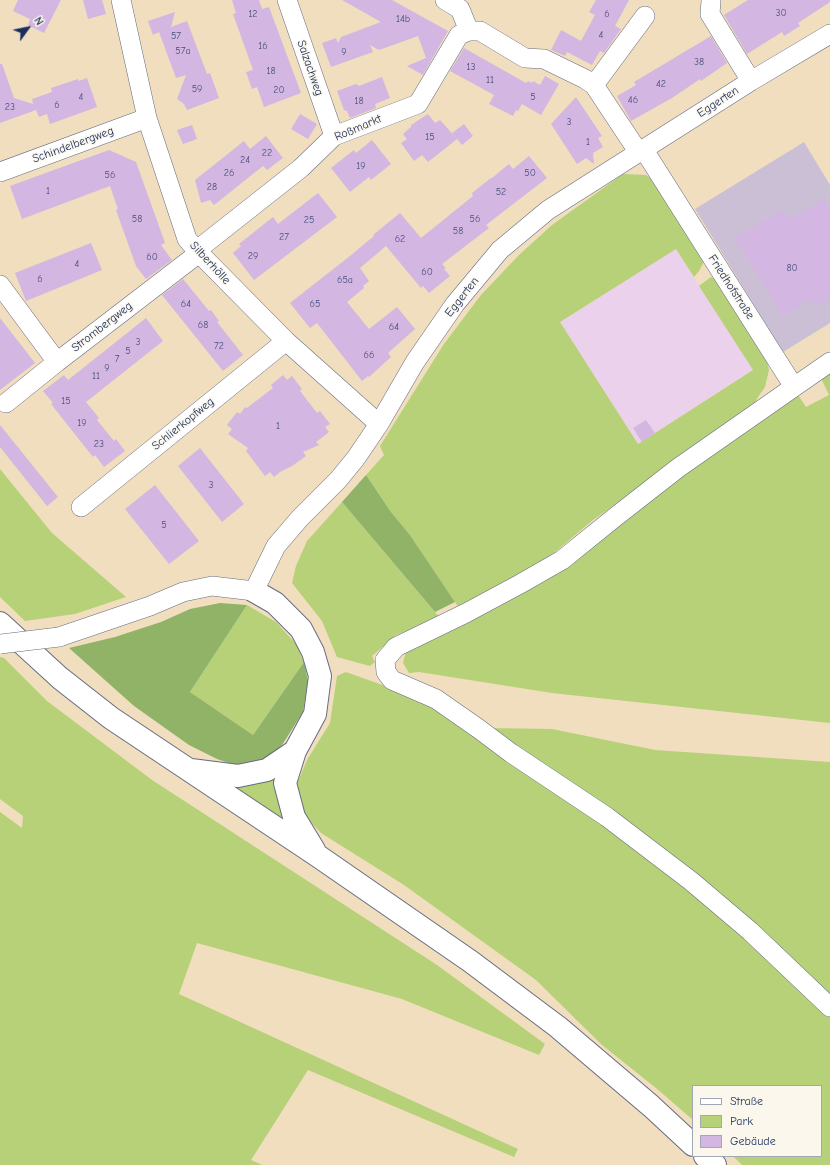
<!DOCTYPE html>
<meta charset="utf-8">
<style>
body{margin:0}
#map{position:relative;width:830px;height:1165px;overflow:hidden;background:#f0debe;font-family:"Comic Neue",sans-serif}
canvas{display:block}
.legend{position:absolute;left:692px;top:1085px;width:130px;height:72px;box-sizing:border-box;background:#fbf7ec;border:1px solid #a1a7b3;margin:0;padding:5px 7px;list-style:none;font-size:12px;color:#1b2f5e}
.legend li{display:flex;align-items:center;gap:8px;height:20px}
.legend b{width:20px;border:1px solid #a1a7b3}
.north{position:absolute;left:8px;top:8px;width:40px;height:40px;-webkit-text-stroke:3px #fbf7ec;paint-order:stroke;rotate:57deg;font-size:11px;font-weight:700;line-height:16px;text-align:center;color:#1b2f5e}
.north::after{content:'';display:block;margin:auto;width:14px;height:18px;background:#1b2f5e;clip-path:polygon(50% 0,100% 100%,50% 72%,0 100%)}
</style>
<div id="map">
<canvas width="830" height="1165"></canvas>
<ul class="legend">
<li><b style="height:5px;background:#fff"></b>Straße</li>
<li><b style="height:11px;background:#b6d177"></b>Park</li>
<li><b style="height:11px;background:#d3b6e1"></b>Gebäude</li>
</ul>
<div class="north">N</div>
</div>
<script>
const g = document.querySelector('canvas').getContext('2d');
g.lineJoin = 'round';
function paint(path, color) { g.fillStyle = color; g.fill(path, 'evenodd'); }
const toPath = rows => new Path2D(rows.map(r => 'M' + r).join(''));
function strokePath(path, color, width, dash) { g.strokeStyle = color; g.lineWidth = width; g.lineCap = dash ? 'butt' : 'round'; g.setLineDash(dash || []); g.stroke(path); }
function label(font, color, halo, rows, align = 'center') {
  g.font = font + ' "Comic Neue",sans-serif'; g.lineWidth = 3; g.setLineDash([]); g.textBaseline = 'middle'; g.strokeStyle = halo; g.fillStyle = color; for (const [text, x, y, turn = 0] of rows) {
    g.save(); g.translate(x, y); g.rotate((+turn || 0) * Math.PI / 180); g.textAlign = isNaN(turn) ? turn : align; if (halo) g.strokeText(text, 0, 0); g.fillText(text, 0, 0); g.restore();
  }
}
paint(toPath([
 [676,249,753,370,638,444,560,322]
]), '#ebd1eb');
paint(toPath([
 [804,142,830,185,830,323,783,352,695,209]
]), '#cbbfd5');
paint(toPath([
 [623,174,646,175,660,185,705,260,699,271,694,277,676,249,560,322,638,444,753,370,699,286,711,277,722,283,767,361,769,370,765,387,758,397,753,406,593,520,536,568,459,608,410,535,391,512,366,475,384,455,380,446,444,344,481,295,519,255,552,225],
 [830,370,830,723,552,693,419,672,409,673,403,663,406,651,684,473,771,415,798,395,806,407,829,395,821,378],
 [0,469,52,533,126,597,75,614,25,621,0,597],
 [342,502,440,618,396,635,372,656,375,662,370,666,337,657,322,621,292,583,296,566,307,541],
 [247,605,276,622,296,644,304,662,253,735,190,692],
 [0,657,4,658,47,701,152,780,437,965,545,1044,539,1055,402,999,197,943,179,994,518,1149,514,1157,308,1070,251,1160,262,1165,0,1165,0,812,22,828,23,816,0,799],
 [346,672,413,696,475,736,486,728,552,729,655,750,830,762,830,1165,742,1165,733,1156,821,1156,821,1086,693,1086,693,1120,656,1088,602,1045,536,980,404,885,321,833,304,815,297,784,307,760,330,723,337,676],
 [280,772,286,822,232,785]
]), '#b6d177');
paint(toPath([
 [366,475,391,512,410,535,455,602,435,612,342,502],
 [220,603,247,605,190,692,253,735,304,662,308,681,303,712,282,745,267,759,240,767,217,759,189,745,134,706,69,648,115,637,161,622,190,609]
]), '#90b368');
paint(toPath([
 [18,0,61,0,44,33,28,25,30,19,13,11],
 [83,0,102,0,106,14,88,19],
 [232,0,259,0,262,9,269,7,301,93,264,107,257,87,252,89,246,72,253,70,233,14,236,13],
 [342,0,392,0,448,31,423,75,407,66,426,58,418,36,379,50,370,45,373,52,331,67,322,43,336,38,338,43,341,37,381,22],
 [596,0,629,0,615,26,621,29,604,53,600,51,592,65,567,52,565,56,551,50,561,30,581,41,595,15,589,12],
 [748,0,830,0,830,2,798,23,800,26,784,36,782,32,747,54,724,15],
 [175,12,171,27,187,21,207,74,210,73,219,98,187,110,184,104,177,99,186,75,176,78,159,32,153,35,148,21],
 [711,36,727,63,701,81,700,79,672,98,631,121,617,96,636,85,634,82],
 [464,48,526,83,528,81,532,83,533,81,540,85,545,76,559,84,541,115,522,104,518,111,516,110,513,116,489,104,494,95,450,71],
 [0,64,2,64,14,98,33,104,32,99,52,92,51,88,78,79,79,81,87,78,97,107,50,124,47,114,39,117,36,110,0,123],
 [382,77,390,98,375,104,376,108,350,118,347,111,344,110,337,91,356,84,359,86],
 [576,97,602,136,598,138,603,147,593,153,594,164,586,158,577,164,551,124],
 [300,114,317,124,308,139,291,129],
 [428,114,435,123,440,120,457,139,428,162,422,155,414,161,401,143,407,139,403,134,411,127,411,125],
 [464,124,473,136,462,145,452,133],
 [192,125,197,139,183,144,177,130],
 [266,136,283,158,267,170,263,166,214,205,210,200,201,203,195,180,244,141,250,149],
 [372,140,391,164,371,180,369,177,350,192,331,168,354,150,356,153],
 [109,150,136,162,165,243,161,245,172,260,146,279,136,266,116,210,118,209,110,186,22,219,10,186],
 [529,156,547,178,486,225,489,228,442,264,446,268,444,269,450,276,429,293,423,286,421,288,386,246,360,268,369,281,363,286,364,288,347,302,369,329,397,307,415,329,388,353,391,357,369,377,368,376,362,381,317,323,310,328,290,303,350,256,374,236,373,235,400,213,421,238,473,196,472,193,491,178,492,178,509,164,513,169],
 [318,193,337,217,254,280,233,253,241,246,239,244,273,217,278,224],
 [823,199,830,211,830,298,816,306,811,298,783,316,735,238,782,210,788,220],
 [91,243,102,270,26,301,15,273],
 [183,279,209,311,211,310,219,321,217,322,243,355,223,371,162,295],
 [0,318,35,363,0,390],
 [146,318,163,341,86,402,99,418,97,420,114,441,116,439,125,451,104,467,95,455,93,457,51,404,53,403,43,391,64,375,68,380],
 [283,375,287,380,292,376,302,389,300,391,317,413,320,411,330,424,325,427,329,432,316,442,319,445,303,452,306,456,292,466,280,472,274,477,270,472,265,476,246,451,248,448,228,434,232,429,227,425,237,412,240,414,245,407,247,408,273,388,271,385],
 [646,420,655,433,642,442,633,428],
 [0,425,58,497,47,506,0,447],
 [200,448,244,504,222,522,178,466],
 [155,485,199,541,169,564,125,509]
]), '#d3b6e1');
const street = toPath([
 [121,0,147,118,187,239,199,253,286,341,379,424],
 [287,0,334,136],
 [445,0,460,9,469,31],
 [711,1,710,14,751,81],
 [594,85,645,16],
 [644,150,794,387,830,362],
 [0,172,147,118],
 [197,250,301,168,334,136,418,104,459,35,469,31,480,31,525,58,544,59,585,79,594,85,639,153],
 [0,285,57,362],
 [794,387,678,468,614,518,562,560,520,584,466,613,396,647,385,660,386,672,392,680,436,699,479,729,511,753,607,817,691,881,750,931,830,1007],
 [6,403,57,362,199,253],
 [81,507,286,341],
 [59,637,150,606,183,592,212,586,254,591,276,546,300,518,338,480,356,458,379,424,415,362,455,304,500,250,548,210,751,81,830,34]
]);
const primary = toPath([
 [254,591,275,603,301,629,313,652,320,676,315,714,295,751,285,783,294,817,314,850],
 [0,623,60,678,111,718,318,856,470,961,558,1027,651,1106,693,1145],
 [191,770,238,776,267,770,295,751],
 [705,1156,715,1165]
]);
strokePath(street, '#666c80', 20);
strokePath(primary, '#666c80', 24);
strokePath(street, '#fff', 19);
strokePath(primary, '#fff', 22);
const streetBridge = toPath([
 [0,644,59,637]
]);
strokePath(streetBridge, '#666c80', 20, []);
strokePath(streetBridge, '#fff', 19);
label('10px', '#49517f', null, [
 ["30",781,13],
 ["12",253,14],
 ["6",607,14],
 ["14b",403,19],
 ["4",601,35],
 ["57",176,36],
 ["16",263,46],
 ["57a",183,51],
 ["9",344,52],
 ["38",699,62],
 ["13",471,67],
 ["18",271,71],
 ["11",490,80],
 ["42",661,84],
 ["59",197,89],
 ["20",279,90],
 ["4",81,97],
 ["5",533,97],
 ["46",633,100],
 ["18",359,101],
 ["6",57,105],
 ["23",10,107],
 ["3",569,122],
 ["15",430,137],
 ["1",588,142],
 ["22",267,153],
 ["24",245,160],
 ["19",361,166],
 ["26",229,173],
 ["50",530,173],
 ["56",110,175],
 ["28",212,187],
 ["1",48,191],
 ["52",501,192],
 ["58",137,219],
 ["56",475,219],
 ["25",309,220],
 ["58",458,231],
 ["27",284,237],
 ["62",400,239],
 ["29",253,256],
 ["60",152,257],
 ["4",77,264],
 ["80",792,268],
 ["60",427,272],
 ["6",40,279],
 ["65a",345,280],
 ["64",186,304],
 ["65",315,304],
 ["68",203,325],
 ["64",394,327],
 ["3",138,342],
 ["72",219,346],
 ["5",128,351],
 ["66",369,355],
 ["7",117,359],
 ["9",107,368],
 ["11",96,376],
 ["15",66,401],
 ["19",82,423],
 ["1",278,426],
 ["23",99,444],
 ["3",211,485],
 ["5",164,525]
]);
label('12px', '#1b2f5e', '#fbf7ec', [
 ["Salzachweg",310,68,71],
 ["Eggerten",718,102,-33],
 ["Roßmarkt",358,128,-23],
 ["Schindelbergweg",73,145,-20],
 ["Silberhölle",210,263,47],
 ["Friedhofstraße",731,287,57],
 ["Eggerten",462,297,-52],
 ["Strombergweg",102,327,-38],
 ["Schlierkopfweg",183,424,-39]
]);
</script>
